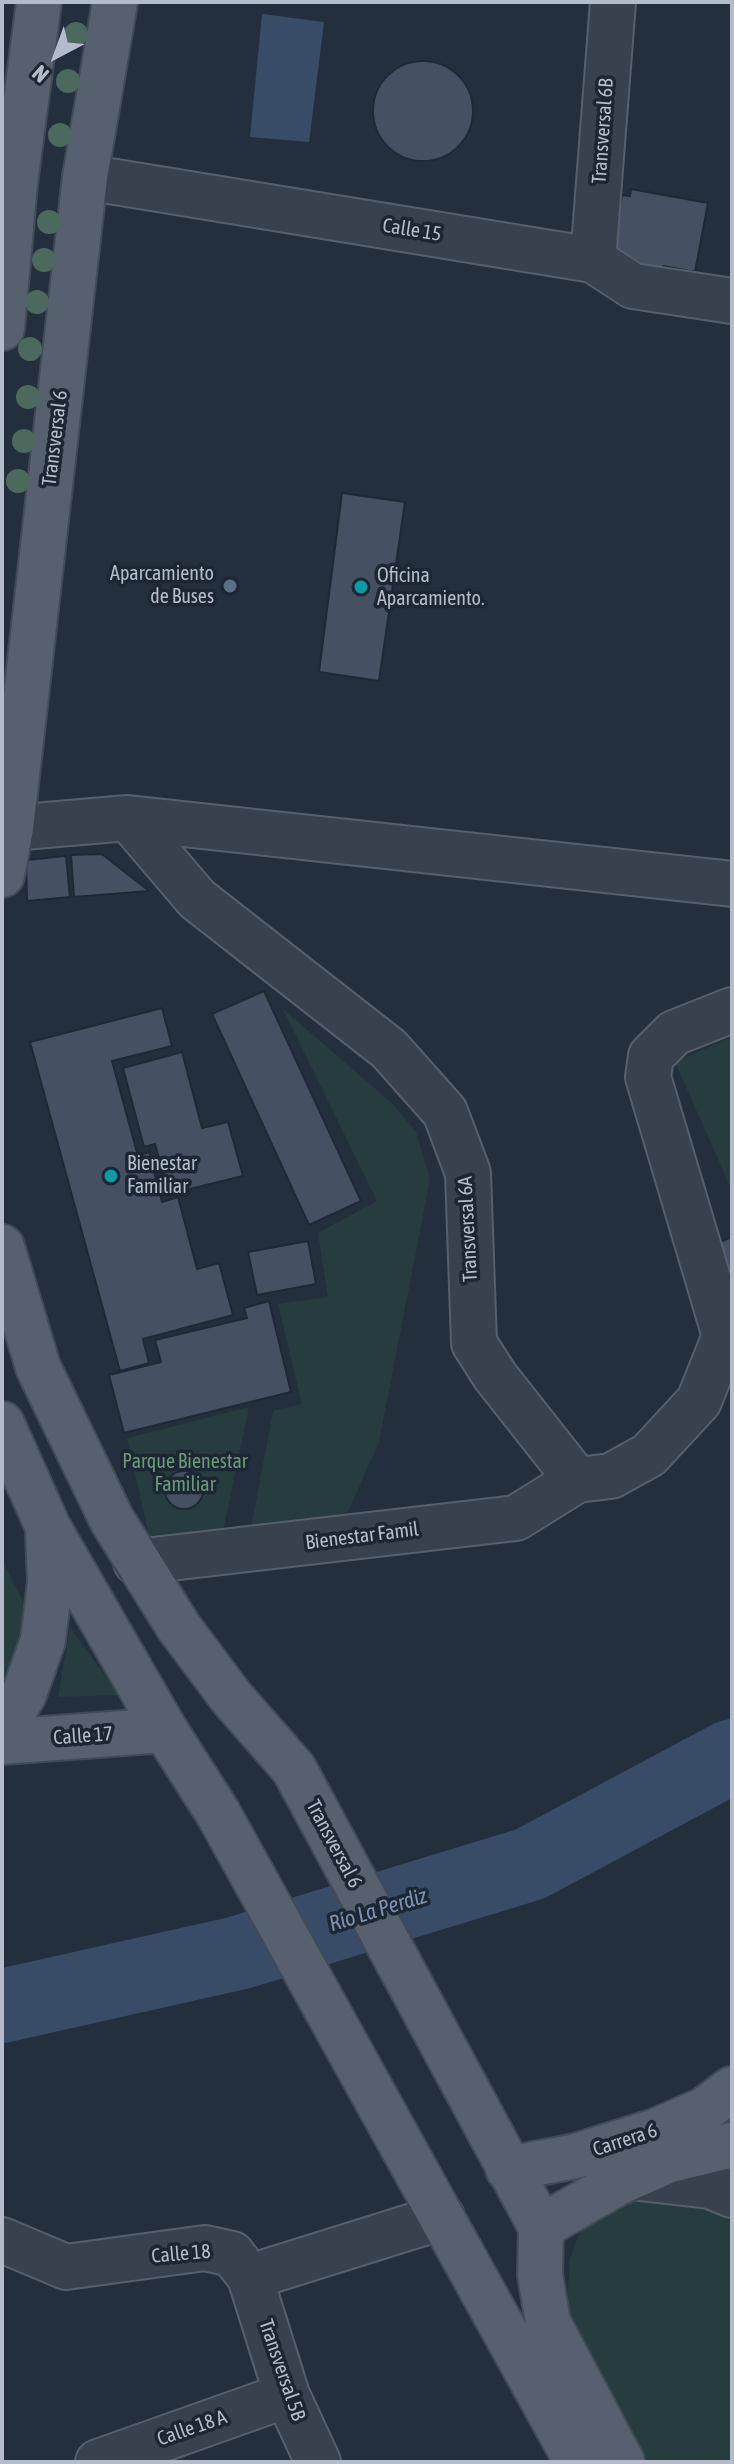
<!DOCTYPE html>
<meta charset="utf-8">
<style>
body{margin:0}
#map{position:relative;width:734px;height:2464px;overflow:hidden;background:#242f3e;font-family:"Asap Condensed",sans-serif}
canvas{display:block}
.frame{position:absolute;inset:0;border:4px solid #b4bcc9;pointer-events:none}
.north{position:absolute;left:16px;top:16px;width:80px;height:80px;-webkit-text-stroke:6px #1d2633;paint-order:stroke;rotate:221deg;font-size:22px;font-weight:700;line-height:32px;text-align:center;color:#b4bcc9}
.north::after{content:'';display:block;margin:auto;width:28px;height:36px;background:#b4bcc9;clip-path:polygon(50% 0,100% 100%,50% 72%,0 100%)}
</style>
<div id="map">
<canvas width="734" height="2464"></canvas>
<div class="frame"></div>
<div class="north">N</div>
</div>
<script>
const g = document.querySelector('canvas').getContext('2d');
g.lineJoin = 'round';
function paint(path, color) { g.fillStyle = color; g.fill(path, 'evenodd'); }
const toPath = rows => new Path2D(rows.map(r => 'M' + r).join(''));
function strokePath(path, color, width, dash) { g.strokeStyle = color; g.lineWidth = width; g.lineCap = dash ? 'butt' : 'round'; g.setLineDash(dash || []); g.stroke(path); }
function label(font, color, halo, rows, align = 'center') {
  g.font = font + ' "Asap Condensed",sans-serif'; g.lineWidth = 7; g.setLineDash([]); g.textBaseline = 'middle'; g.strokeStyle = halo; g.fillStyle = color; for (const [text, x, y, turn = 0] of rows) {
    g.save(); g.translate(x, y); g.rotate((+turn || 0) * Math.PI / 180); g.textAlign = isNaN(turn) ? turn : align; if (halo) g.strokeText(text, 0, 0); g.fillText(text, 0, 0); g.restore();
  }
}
paint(toPath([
 [283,1009,394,1105,416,1132,430,1179,379,1442,341,1527,250,1533,273,1411,302,1404,278,1304,328,1297,318,1233,377,1201],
 [732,1037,732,1191,675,1062],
 [249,1407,222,1537,151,1545,127,1438],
 [2,1560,26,1607,2,1703],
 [70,1627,119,1695,58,1697],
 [647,2198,687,2201,732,2218,732,2462,645,2462,579,2347,567,2301,570,2259,581,2229,618,2201]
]), '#263c3f');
paint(toPath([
 [262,14,324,22,309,142,250,137]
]), '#394c67');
strokePath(toPath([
 [2,2006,238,1953,530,1864,732,1756]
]), '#394c67', 74);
const building = toPath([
 '373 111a50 50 0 1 1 100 0a50 50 0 1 1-100 0Z',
 [631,189,708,203,695,272,663,266,661,272,618,264,612,251,622,195,630,196,631,189],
 [342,493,405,502,379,681,319,672,342,493],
 [102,854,149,891,74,897,71,855,102,854],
 [66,856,70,897,27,901,26,860,66,856],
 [264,991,361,1201,309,1225,212,1014,264,991],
 [162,1008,172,1046,112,1061,138,1156,149,1152,162,1202,178,1197,197,1269,219,1263,233,1315,143,1339,149,1363,120,1371,30,1042,162,1008],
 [182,1052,202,1128,228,1122,243,1176,169,1194,155,1144,144,1147,123,1068,182,1052],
 [732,1237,732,1277,710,1246,732,1237],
 [308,1241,316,1284,257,1295,248,1252,308,1241],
 [269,1301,291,1392,124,1433,109,1375,161,1362,155,1340,247,1318,244,1308,269,1301],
 '165 1490a19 19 0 1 1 38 0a19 19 0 1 1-38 0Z'
]);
paint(building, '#455162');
strokePath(building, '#1f2835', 2);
const minor = toPath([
 [85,177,593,260,633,286,732,301],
 [593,260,613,2],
 [128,818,197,899,389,1049,445,1112,468,1173,474,1343,495,1376,577,1480],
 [11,828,128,818,732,884],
 [725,1336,648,1077,651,1056,674,1033,732,1010],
 [136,1562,516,1518,577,1480,611,1476,649,1455,699,1401,725,1336],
 [631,2177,710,2186,732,2195],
 [2,2240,66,2267,205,2248,232,2254,250,2277,287,2395,318,2462],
 [250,2277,442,2217],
 [98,2462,287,2395]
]);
const major = toPath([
 [2,328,15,183,39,2],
 [2,875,11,828,85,177,115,2],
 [2,1247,38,1367,112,1520,178,1626,231,1697,294,1769,541,2227,540,2275,548,2322,622,2462],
 [2,1424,48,1527,165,1730,218,1813,577,2462],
 [2,1730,24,1694,43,1640,50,1583,48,1533],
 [2,1742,165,1730],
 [508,2169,576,2156,656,2131,704,2110,732,2089],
 [541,2227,618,2183,670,2160,732,2145]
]);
strokePath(minor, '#565f6c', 48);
strokePath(major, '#414a57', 48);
strokePath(minor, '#38414e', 44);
strokePath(major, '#56606e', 44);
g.fillStyle = '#4b6a5d';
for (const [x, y] of [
 [76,34],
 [68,81],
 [60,135],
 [49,222],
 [44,260],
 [37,302],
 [30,349],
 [28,397],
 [24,441],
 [18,481]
]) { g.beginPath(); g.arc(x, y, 12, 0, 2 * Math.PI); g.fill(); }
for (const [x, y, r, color] of [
 [230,586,8,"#5c6f8a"],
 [361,587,8,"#0f9aa8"],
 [111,1176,8,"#0f9aa8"]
]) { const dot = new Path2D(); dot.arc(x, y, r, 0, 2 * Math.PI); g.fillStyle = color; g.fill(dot); strokePath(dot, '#1d2633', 3); }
label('20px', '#b4bcc9', '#1d2633', [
 ["Transversal 6B",603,131,-86],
 ["Calle 15",412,230,9],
 ["Transversal 6",55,438,-83],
 ["Transversal 6A",468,1229,-93],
 ["Bienestar Famil",362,1536,-7],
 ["Calle 17",83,1736,-4],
 ["Transversal 6",334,1844,62],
 ["Carrera 6",625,2140,-18],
 ["Calle 18",181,2254,-5],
 ["Transversal 5B",282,2370,71],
 ["Calle 18 A",192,2428,-19]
]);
label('20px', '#b4bcc9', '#1d2633', [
 ["Aparcamiento",214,574,"right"],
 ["de Buses",214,597,"right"],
 ["Oficina",377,576],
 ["Aparcamiento.",377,599],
 ["Bienestar",127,1164],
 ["Familiar",127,1187]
], 'left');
label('20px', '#6b9a76', '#1d2633', [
 ["Parque Bienestar",185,1462],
 ["Familiar",185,1485]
]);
label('italic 22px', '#7c92b1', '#1d2633', [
 ["Río La Perdiz",378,1910,-17]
]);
</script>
